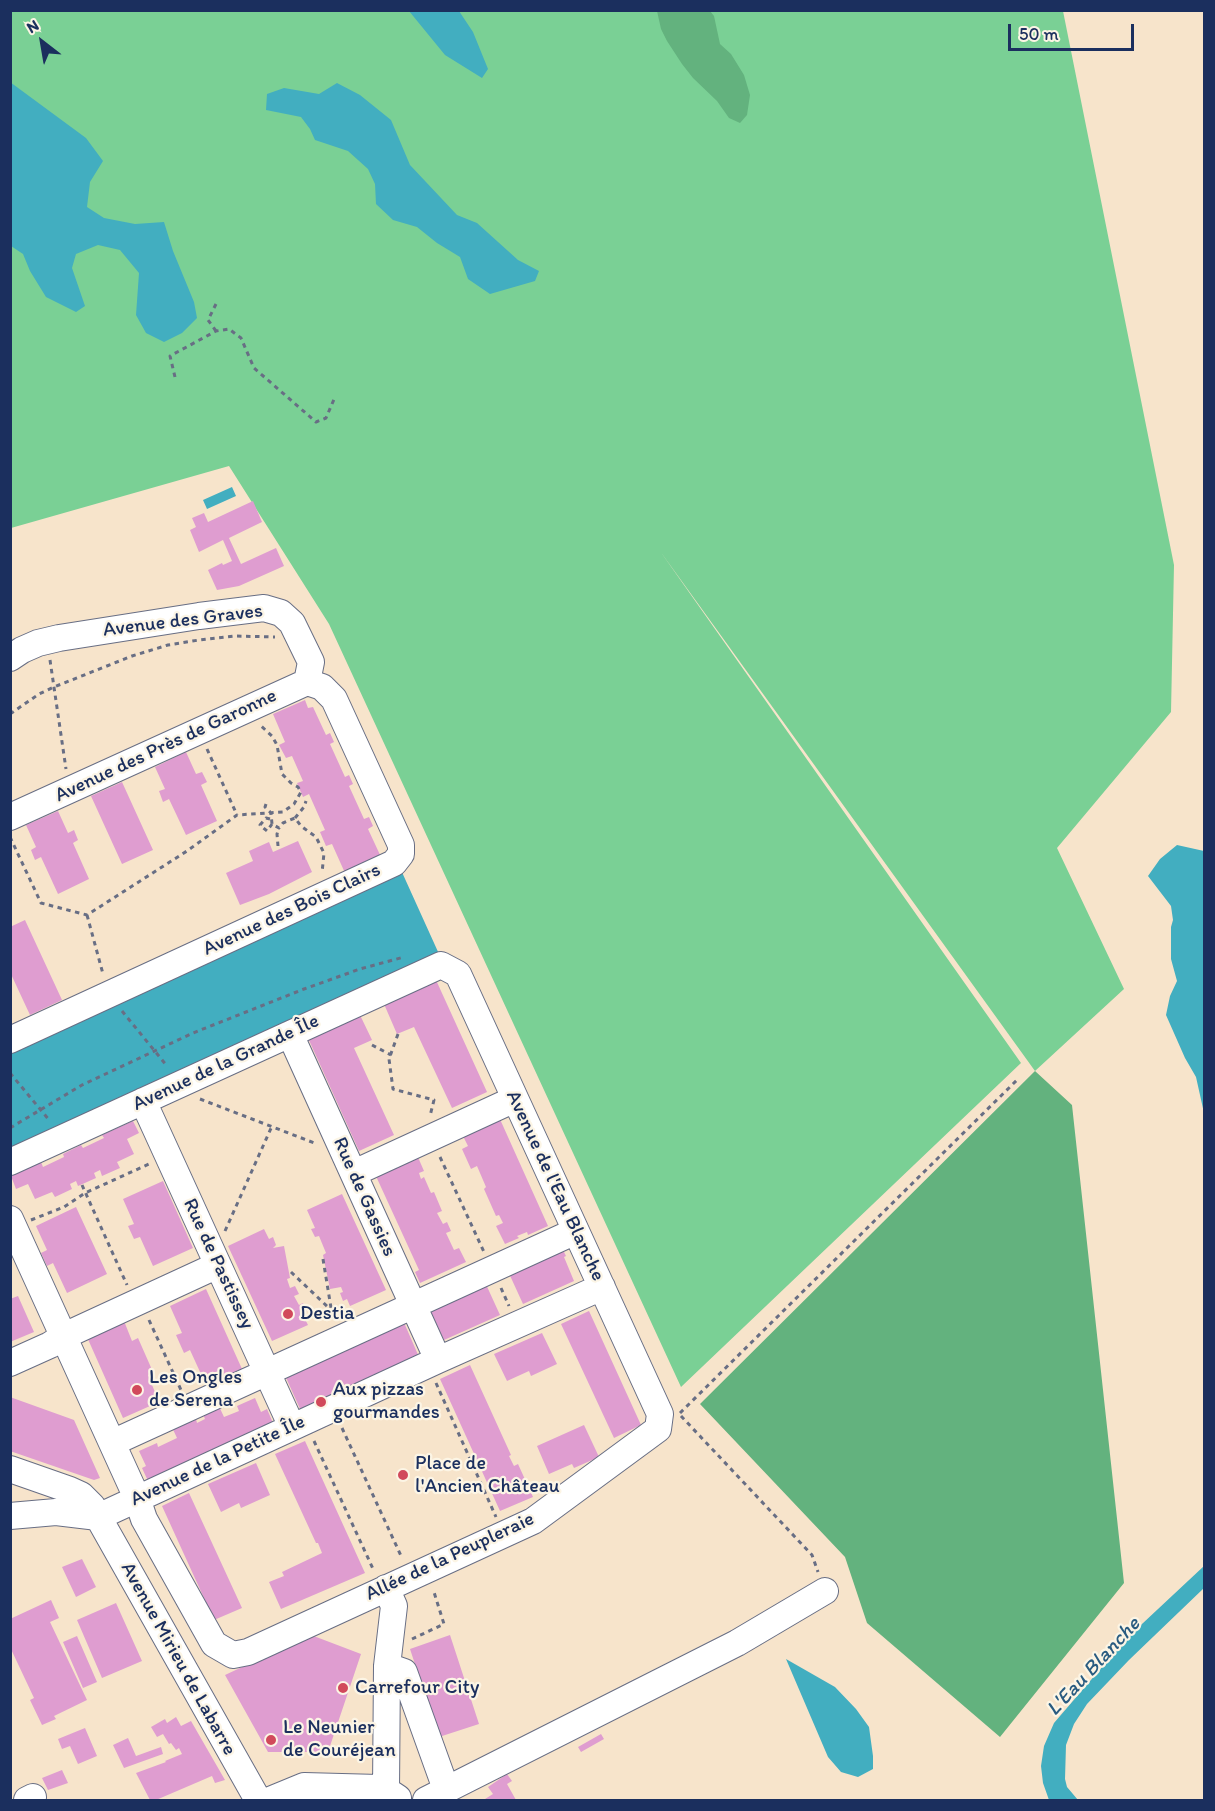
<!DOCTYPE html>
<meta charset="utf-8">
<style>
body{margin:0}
#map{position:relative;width:1215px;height:1811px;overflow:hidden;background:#f7e4cb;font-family:Itim,sans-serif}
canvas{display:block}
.frame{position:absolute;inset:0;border:12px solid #1b2f5e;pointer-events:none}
.north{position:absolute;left:12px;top:12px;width:60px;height:60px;-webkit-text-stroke:4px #fcf5e5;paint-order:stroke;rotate:329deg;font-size:16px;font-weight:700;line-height:24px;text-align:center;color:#1b2f5e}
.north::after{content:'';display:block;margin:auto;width:21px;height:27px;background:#1b2f5e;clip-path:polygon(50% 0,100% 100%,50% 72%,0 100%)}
.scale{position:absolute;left:1008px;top:24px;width:126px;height:27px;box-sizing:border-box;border:3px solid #1b2f5e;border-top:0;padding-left:8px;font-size:18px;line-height:21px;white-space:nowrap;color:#1b2f5e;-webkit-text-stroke:4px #fcf5e5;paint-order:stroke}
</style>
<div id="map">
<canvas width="1215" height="1811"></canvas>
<div class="frame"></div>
<div class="north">N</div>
<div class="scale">50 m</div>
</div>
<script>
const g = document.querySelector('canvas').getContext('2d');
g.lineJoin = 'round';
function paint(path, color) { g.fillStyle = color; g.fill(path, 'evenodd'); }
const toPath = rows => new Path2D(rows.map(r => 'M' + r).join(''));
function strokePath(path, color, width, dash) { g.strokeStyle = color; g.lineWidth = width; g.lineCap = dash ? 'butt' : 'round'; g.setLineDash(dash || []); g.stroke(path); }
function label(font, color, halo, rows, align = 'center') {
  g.font = font + ' Itim,sans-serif'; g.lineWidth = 4.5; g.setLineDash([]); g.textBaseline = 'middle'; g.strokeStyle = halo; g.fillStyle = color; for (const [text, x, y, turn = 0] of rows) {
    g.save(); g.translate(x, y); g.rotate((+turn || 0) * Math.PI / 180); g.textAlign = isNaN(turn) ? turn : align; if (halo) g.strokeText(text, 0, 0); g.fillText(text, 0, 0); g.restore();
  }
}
paint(toPath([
 [11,11,1063,11,1174,565,1171,712,1057,848,1124,989,1035,1071,660,551,1021,1063,681,1387,329,624,229,466,11,528]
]), '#7ad095');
paint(toPath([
 [657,11,710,11,714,16,720,44,731,54,744,75,750,95,747,115,740,123,729,118,717,101,693,78,682,64,667,41,661,29],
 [1035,1071,1072,1105,1124,1583,1000,1737,867,1623,845,1557,700,1404]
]), '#63b27e');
paint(toPath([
 [409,11,459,11,473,32,488,69,482,78,445,55],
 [10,82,86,138,103,161,90,182,87,207,104,218,135,224,164,222,173,251,194,302,197,318,182,333,164,342,146,333,136,315,139,273,120,250,98,245,76,254,72,268,85,306,76,312,46,297,30,271,23,254,11,246],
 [337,83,360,95,391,120,410,165,457,215,477,223,518,260,539,271,535,281,490,294,468,279,460,257,437,243,417,227,393,220,376,204,375,184,368,169,348,151,315,140,310,129,301,117,266,110,267,94,284,88,319,94],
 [232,487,236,496,207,509,203,500],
 [1177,845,1204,851,1204,1113,1196,1077,1185,1058,1166,1015,1170,996,1177,981,1171,959,1171,927,1173,920,1171,906,1148,876,1160,859],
 [401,870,439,954,11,1147,10,1049],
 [1204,1566,1204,1588,1129,1660,1087,1704,1074,1724,1066,1745,1065,1779,1067,1787,1078,1800,1049,1800,1043,1783,1041,1766,1044,1746,1054,1723,1127,1638],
 [786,1659,835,1687,856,1709,869,1727,873,1756,873,1769,858,1777,841,1772,828,1757]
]), '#42aec0');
paint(toPath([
 [253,501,262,522,229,538,241,564,276,548,284,566,239,586,217,590,208,570,222,563,223,565,232,561,223,540,199,552,190,530,196,527,192,518,204,513,208,522],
 [305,700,308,708,313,707,326,735,330,733,334,742,330,744,345,777,349,775,353,784,349,786,364,819,369,817,373,826,368,829,381,857,345,873,332,844,326,846,320,832,325,830,309,794,303,797,297,783,303,781,292,756,286,758,279,745,285,742,273,714],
 [186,752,196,774,202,772,207,782,201,785,217,821,186,835,169,799,163,802,159,791,165,789,155,767],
 [122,782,153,850,122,864,91,796],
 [58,811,68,833,74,830,78,840,73,843,89,879,58,894,41,857,35,860,31,850,36,847,26,825],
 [298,841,312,872,269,894,240,905,226,873,253,861,249,851,269,842,273,852],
 [25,920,62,1000,30,1015,10,972,10,927],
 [436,980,487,1092,452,1108,414,1027,397,1034,384,1004],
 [360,1015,372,1040,354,1048,394,1135,359,1151,308,1038],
 [499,1117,548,1226,528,1235,527,1232,517,1236,519,1238,505,1244,496,1226,503,1223,499,1215,496,1216,484,1189,486,1187,477,1166,471,1169,462,1149,468,1146,462,1134],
 [133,1121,139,1133,127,1139,134,1154,117,1162,120,1168,102,1176,100,1170,94,1173,96,1178,78,1186,76,1181,70,1184,72,1189,55,1197,52,1192,35,1199,28,1184,16,1189,11,1176,41,1162,43,1167,64,1157,63,1154,81,1145,83,1148,104,1138,102,1135],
 [417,1155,424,1171,419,1173,421,1179,424,1177,431,1193,434,1192,442,1211,437,1213,443,1224,447,1222,451,1231,446,1233,454,1250,459,1248,466,1262,420,1283,415,1272,419,1270,375,1174],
 [163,1181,193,1248,153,1266,140,1237,134,1239,128,1226,134,1224,123,1199],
 [342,1194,386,1290,350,1306,347,1299,343,1301,340,1293,343,1292,341,1287,330,1289,323,1255,326,1253,319,1236,315,1237,311,1229,315,1228,307,1210],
 [76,1207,107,1274,67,1293,53,1263,47,1266,41,1253,47,1250,36,1226],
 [264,1229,269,1239,273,1237,276,1245,273,1248,284,1246,290,1278,287,1279,290,1288,295,1286,299,1294,294,1296,299,1305,303,1303,307,1311,302,1313,308,1325,272,1341,228,1246],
 [562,1248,566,1256,564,1257,574,1281,523,1304,507,1269],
 [484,1280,500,1315,444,1340,428,1306],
 [206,1289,242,1369,206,1385,190,1350,184,1353,176,1335,182,1333,170,1306],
 [18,1296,34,1332,10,1342,10,1299],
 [589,1311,641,1425,614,1438,561,1324],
 [402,1318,419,1357,301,1411,283,1371],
 [124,1321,132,1341,138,1338,153,1372,148,1375,159,1402,123,1418,87,1337],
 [542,1333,557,1364,531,1376,529,1371,507,1381,494,1354],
 [470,1365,511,1455,509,1456,514,1466,518,1464,533,1497,500,1511,440,1379],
 [10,1397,74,1420,100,1478,94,1480,10,1451],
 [255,1398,261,1412,267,1409,273,1423,148,1481,142,1468,146,1466,139,1451,157,1443,158,1447,177,1438,170,1423,196,1419,197,1423,205,1419,201,1409,217,1402,224,1417,239,1411,237,1406],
 [584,1425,599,1457,574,1468,572,1464,549,1474,537,1446],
 [305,1441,365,1573,281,1609,269,1582,284,1576,282,1572,322,1553,318,1543,316,1543,275,1454],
 [256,1463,270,1495,241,1508,239,1503,221,1512,208,1484],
 [189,1493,242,1608,214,1620,162,1506],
 [82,1559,96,1587,76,1597,62,1567],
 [51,1600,59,1618,50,1622,87,1700,54,1716,56,1719,42,1725,30,1700,34,1698,10,1647,10,1619],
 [116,1603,142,1661,102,1678,77,1620],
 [311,1635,361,1654,328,1752,268,1752,225,1675],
 [450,1635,479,1724,439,1737,410,1649],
 [77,1636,97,1682,83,1688,63,1642],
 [176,1717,181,1726,191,1721,225,1780,215,1783,212,1776,156,1800,150,1800,136,1773,166,1762,165,1761,182,1754,179,1748,176,1750,171,1743,169,1744,163,1734,157,1737,151,1727,165,1719,167,1723],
 [85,1728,97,1756,78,1764,70,1746,62,1749,58,1739],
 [601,1734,604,1739,581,1752,578,1747],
 [128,1738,136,1756,161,1747,163,1754,124,1768,113,1745],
 [62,1770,68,1783,48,1790,42,1778],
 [507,1774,512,1781,507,1784,516,1800,486,1800,485,1799,493,1794,488,1787]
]), '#df9dd0');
const minor = toPath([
 [10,658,22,650,38,643,59,638,199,616,264,608,281,613,292,623,311,662,307,682],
 [10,817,307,682,322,687,334,699,401,845,401,854,394,863,10,1040],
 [290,1034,438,1360],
 [143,1101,292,1427],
 [10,1162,441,965,458,974,660,1414,658,1429,533,1521,248,1652,233,1655,214,1644,144,1519,137,1498,10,1219],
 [354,1173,515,1099],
 [10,1363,50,1345,64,1336,218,1265],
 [112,1443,576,1231],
 [10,1469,70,1490,81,1495,92,1506,258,1800],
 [10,1516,56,1512,98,1517],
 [98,1517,438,1360,602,1287],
 [386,1588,394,1606,387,1666,386,1790],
 [387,1666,404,1672,446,1789],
 [27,1800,33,1797],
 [270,1800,304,1786,379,1788,386,1790,398,1798],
 [426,1800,737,1643,825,1591]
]);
strokePath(minor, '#686e84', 28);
strokePath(toPath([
 [216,304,208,320,216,331],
 [175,377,170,356,216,331,229,329,241,338,254,368,316,422,326,418,335,397],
 [50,660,66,769],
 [10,714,39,694,54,687,132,656,168,645,199,640,234,636,275,637],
 [207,749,237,815],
 [266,804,265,807,271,813,272,824,279,828,283,823,295,818,301,826,316,837,324,853,322,873],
 [295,818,304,807,306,801],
 [270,819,266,818,260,825,267,831,272,824],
 [10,837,41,903,87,915,187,851,237,815,283,812,294,804,301,792,298,787,291,783,282,774,277,745,272,736,260,725],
 [278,846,277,834,279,828],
 [87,915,103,974],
 [122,1011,167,1066],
 [398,1034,389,1059,393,1089,434,1100,430,1116],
 [372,1045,391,1055],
 [10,1073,50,1121],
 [200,1099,317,1144],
 [10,1128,82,1085,193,1033,304,989,360,969,404,957],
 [440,1157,484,1252],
 [82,1185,127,1285],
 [31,1220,64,1207,85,1193,149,1164],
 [225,1231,272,1126],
 [323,1259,333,1320],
 [291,1272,330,1309],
 [501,1288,509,1306],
 [149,1320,181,1390],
 [436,1383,496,1517],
 [680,1413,1018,1079],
 [681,1416,812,1555,818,1572],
 [342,1428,402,1558],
 [314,1441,374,1571],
 [412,1639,444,1624,433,1589]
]), '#686e84', 3, [4.5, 4.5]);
strokePath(minor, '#fff', 26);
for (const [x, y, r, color] of [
 [288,1314,6,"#d1495b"],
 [137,1390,6,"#d1495b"],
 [321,1402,6,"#d1495b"],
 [403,1475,6,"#d1495b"],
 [343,1688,6,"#d1495b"],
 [271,1740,6,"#d1495b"]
]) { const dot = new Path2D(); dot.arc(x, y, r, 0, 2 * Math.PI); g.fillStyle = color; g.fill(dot); strokePath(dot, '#fcf5e5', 2); }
label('20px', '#1b2f5e', '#fcf5e5', [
 ["Avenue des Graves",183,621,-7],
 ["Avenue des Près de Garonne",166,746,-25],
 ["Avenue des Bois Clairs",292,910,-25],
 ["Avenue de la Grande Île",226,1063,-25],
 ["Avenue de l'Eau Blanche",555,1186,65],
 ["Rue de Gassies",364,1197,66],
 ["Rue de Pastissey",218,1264,65],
 ["Avenue de la Petite Île",218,1461,-25],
 ["Allée de la Peupleraie",450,1557,-25],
 ["Avenue Mirieu de Labarre",178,1659,61]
]);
label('20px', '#1b2f5e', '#fcf5e5', [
 ["Destia",300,1314],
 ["Les Ongles",149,1378],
 ["de Serena",149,1401],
 ["Aux pizzas",333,1390],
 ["gourmandes",333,1413],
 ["Place de",415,1464],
 ["l'Ancien Château",415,1487],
 ["Carrefour City",355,1688],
 ["Le Neunier",283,1728],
 ["de Couréjean",283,1751]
], 'left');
label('italic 21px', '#295b80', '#fcf5e5', [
 ["L'Eau Blanche",1094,1667,-47]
]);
</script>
